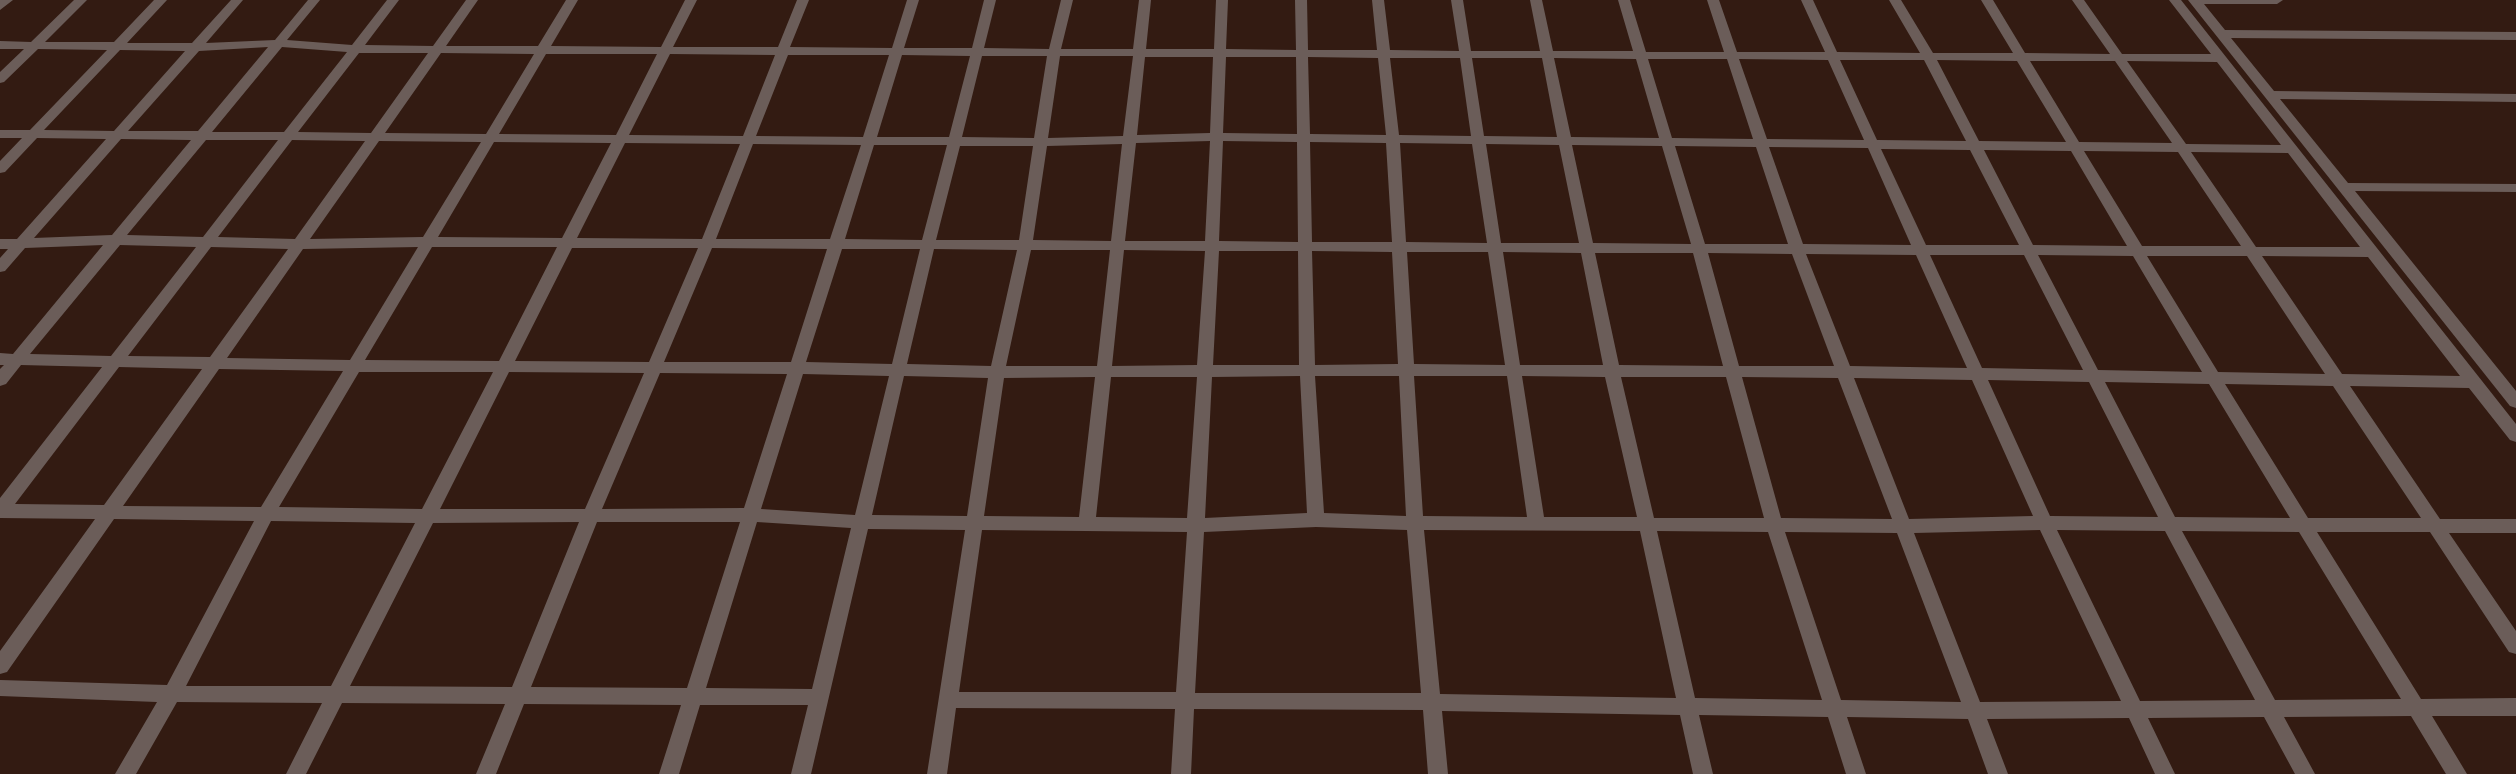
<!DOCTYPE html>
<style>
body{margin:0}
canvas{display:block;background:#331b12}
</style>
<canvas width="2516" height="774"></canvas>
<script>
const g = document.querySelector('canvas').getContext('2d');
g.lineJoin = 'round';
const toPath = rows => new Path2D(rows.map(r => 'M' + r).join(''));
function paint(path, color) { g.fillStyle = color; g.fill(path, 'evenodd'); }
paint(toPath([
 [0,0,13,0,0,10,0,0],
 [74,0,87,0,45,42,114,42,154,0,167,0,127,43,192,43,231,0,243,0,206,43,275,40,308,0,320,0,287,40,352,45,387,0,399,0,365,45,433,46,466,0,478,0,446,46,538,46,566,0,578,0,551,46,661,47,685,0,697,0,673,47,778,47,797,0,809,0,790,47,892,48,907,0,919,0,904,48,972,48,984,0,996,0,984,48,1049,49,1061,0,1073,0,1061,49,1133,49,1139,0,1151,0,1146,49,1214,49,1216,0,1228,0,1226,49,1296,50,1295,0,1307,0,1308,50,1377,50,1372,0,1384,0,1390,50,1459,51,1451,0,1463,0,1471,51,1540,51,1530,0,1542,0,1553,51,1633,51,1618,0,1630,0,1646,52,1724,52,1707,0,1719,0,1737,52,1825,52,1801,0,1813,0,1837,52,1920,53,1889,0,1901,0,1933,53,2013,53,1981,0,1993,0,2025,53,2110,54,2072,0,2084,0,2122,54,2211,54,2169,0,2181,0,2516,424,2516,442,2510,440,2469,388,2350,386,2440,519,2516,519,2516,533,2449,533,2516,631,2516,654,2509,652,2430,532,2317,532,2421,699,2516,698,2516,716,2432,716,2467,774,2446,774,2411,716,2284,717,2315,774,2295,774,2264,717,2148,718,2175,774,2155,774,2129,718,1987,719,2008,774,1988,774,1968,719,1847,717,1866,774,1846,774,1828,717,1699,715,1713,774,1693,774,1680,715,1442,711,1448,774,1428,774,1423,710,1194,709,1191,774,1171,774,1175,709,956,708,947,774,927,774,965,530,868,529,811,774,791,774,808,705,700,705,679,774,659,774,681,705,524,704,496,774,476,774,505,704,342,703,306,774,286,774,322,703,177,702,136,774,115,774,157,702,0,696,0,680,167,685,254,521,114,519,7,672,0,674,0,651,95,519,0,518,0,498,102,367,21,365,6,384,0,386,0,369,4,365,0,365,0,353,13,354,103,245,25,248,5,271,0,272,0,258,8,249,0,249,0,239,17,239,106,139,37,138,5,172,0,173,0,161,22,138,0,138,0,130,30,130,107,50,38,49,4,82,0,83,0,72,24,49,0,49,0,41,31,42,74,0],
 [268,47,198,131,128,131,199,51,268,47],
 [282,47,347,52,284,132,212,132,282,47],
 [120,50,185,51,114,131,44,130,120,50],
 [359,53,428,53,371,133,298,132,359,53],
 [441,53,534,54,486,134,385,133,441,53],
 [546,54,657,54,616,135,499,134,546,54],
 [670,54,775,55,743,136,629,135,670,54],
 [788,55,889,55,863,137,756,136,788,55],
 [902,55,970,56,949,137,877,137,902,55],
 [982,56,1047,56,1034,138,962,137,982,56],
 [1060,56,1133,56,1123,136,1048,138,1060,56],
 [1145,57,1213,57,1210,133,1137,135,1145,57],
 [1226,57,1296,57,1297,134,1223,133,1226,57],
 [1308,57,1378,58,1386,135,1310,134,1308,57],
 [1390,58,1460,58,1471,136,1399,135,1390,58],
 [1472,58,1542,58,1557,137,1484,136,1472,58],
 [1554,58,1636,59,1659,138,1571,137,1554,58],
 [1648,59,1727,59,1753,139,1672,138,1648,59],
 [1739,59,1828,60,1864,140,1767,139,1739,59],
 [1840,60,1924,60,1966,141,1877,140,1840,60],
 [1937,60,2017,61,2066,142,1979,141,1937,60],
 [2030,61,2115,61,2172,143,2079,142,2030,61],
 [2127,61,2217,62,2281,145,2186,144,2127,61],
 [121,139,191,140,112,235,34,238,121,139],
 [206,140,278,140,203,237,127,235,206,140],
 [292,140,365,141,295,239,218,237,292,140],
 [379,141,481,142,423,237,310,239,379,141],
 [1210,141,1205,241,1125,241,1136,143,1210,141],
 [1223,141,1297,142,1298,242,1219,241,1223,141],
 [494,142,611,143,562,238,438,237,494,142],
 [1310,142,1386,143,1392,242,1312,242,1310,142],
 [625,143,740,144,702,239,577,238,625,143],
 [1400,143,1472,144,1487,243,1406,242,1400,143],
 [753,144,861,145,830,239,716,239,753,144],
 [1122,144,1111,241,1033,240,1047,146,1122,144],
 [1486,144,1559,145,1579,243,1501,243,1486,144],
 [874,145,947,145,922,240,845,239,874,145],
 [1572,145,1662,146,1691,244,1593,243,1572,145],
 [960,146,1033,146,1019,240,936,240,960,146],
 [1675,146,1756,147,1788,244,1705,244,1675,146],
 [1769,147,1868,148,1911,245,1803,244,1769,147],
 [1881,149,1970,150,2019,245,1926,245,1881,149],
 [1984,150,2071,151,2127,246,2033,245,1984,150],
 [2084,151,2178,152,2241,246,2142,246,2084,151],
 [2191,152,2288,153,2360,247,2256,247,2191,152],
 [120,245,196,247,111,356,30,354,120,245],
 [211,247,288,249,210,357,128,356,211,247],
 [418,247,350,360,227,358,303,249,418,247],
 [432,247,557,247,499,361,365,360,432,247],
 [572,248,698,248,649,362,515,361,572,248],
 [712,248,827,249,791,362,664,362,712,248],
 [842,249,920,249,892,364,806,362,842,249],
 [934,249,1017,250,991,366,907,364,934,249],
 [1031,250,1110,250,1097,366,1006,366,1031,250],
 [1124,250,1205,251,1197,365,1112,366,1124,250],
 [1219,251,1298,251,1299,365,1213,365,1219,251],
 [1312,251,1392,252,1398,364,1315,365,1312,251],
 [1407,252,1488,252,1505,365,1414,364,1407,252],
 [1503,252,1581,253,1603,365,1520,365,1503,252],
 [1595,253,1693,253,1723,366,1619,365,1595,253],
 [1708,253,1792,254,1834,366,1739,366,1708,253],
 [1806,254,1916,255,1967,368,1850,366,1806,254],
 [1930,255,2024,255,2083,370,1982,368,1930,255],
 [2038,255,2133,256,2202,372,2098,370,2038,255],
 [2147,256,2247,256,2325,374,2218,372,2147,256],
 [2262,256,2368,257,2460,376,2342,374,2262,256],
 [119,367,202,369,104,505,15,504,119,367],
 [219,369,343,371,261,507,123,506,219,369],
 [359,372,493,372,422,509,279,507,359,372],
 [509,372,644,373,585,509,440,509,509,372],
 [660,373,787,374,744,508,602,509,660,373],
 [803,374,889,376,855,515,761,509,803,374],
 [904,376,988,378,967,516,872,515,904,376],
 [1300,376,1307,513,1205,518,1212,377,1300,376],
 [1315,376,1399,376,1406,516,1324,513,1315,376],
 [1414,376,1507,376,1527,517,1423,516,1414,376],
 [1522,376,1605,377,1637,517,1544,517,1522,376],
 [1095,377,1079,517,984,516,1004,378,1095,377],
 [1111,377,1197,377,1187,518,1096,517,1111,377],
 [1621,377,1726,377,1764,518,1654,518,1621,377],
 [1742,377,1838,378,1892,519,1781,518,1742,377],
 [1854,378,1972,380,2033,516,1909,519,1854,378],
 [1988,380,2089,382,2158,517,2050,516,1988,380],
 [2105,382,2209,384,2290,518,2175,517,2105,382],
 [2225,384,2333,386,2421,518,2308,518,2225,384],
 [271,521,415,523,331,686,186,686,271,521],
 [579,522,512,687,350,686,433,523,579,522],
 [597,522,740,522,687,688,531,687,597,522],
 [757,522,851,528,812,689,706,688,757,522],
 [1316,527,1407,530,1421,693,1195,693,1204,532,1316,527],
 [982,530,1187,532,1176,692,959,692,982,530],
 [1424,530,1640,531,1676,698,1440,694,1424,530],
 [2040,530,2121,701,1980,702,1914,533,2040,530],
 [2057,530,2165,531,2255,700,2140,701,2057,530],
 [1657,531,1768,532,1822,700,1695,698,1657,531],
 [2182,531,2299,532,2401,699,2275,700,2182,531],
 [1785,532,1897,533,1961,702,1841,700,1785,532],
 [2188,0,2283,0,2277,4,2204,4,2225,30,2516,32,2516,40,2231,38,2274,91,2516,94,2516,102,2280,99,2348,183,2516,184,2516,192,2355,191,2516,391,2516,408,2510,406,2188,0]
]), '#6b5d59');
</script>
